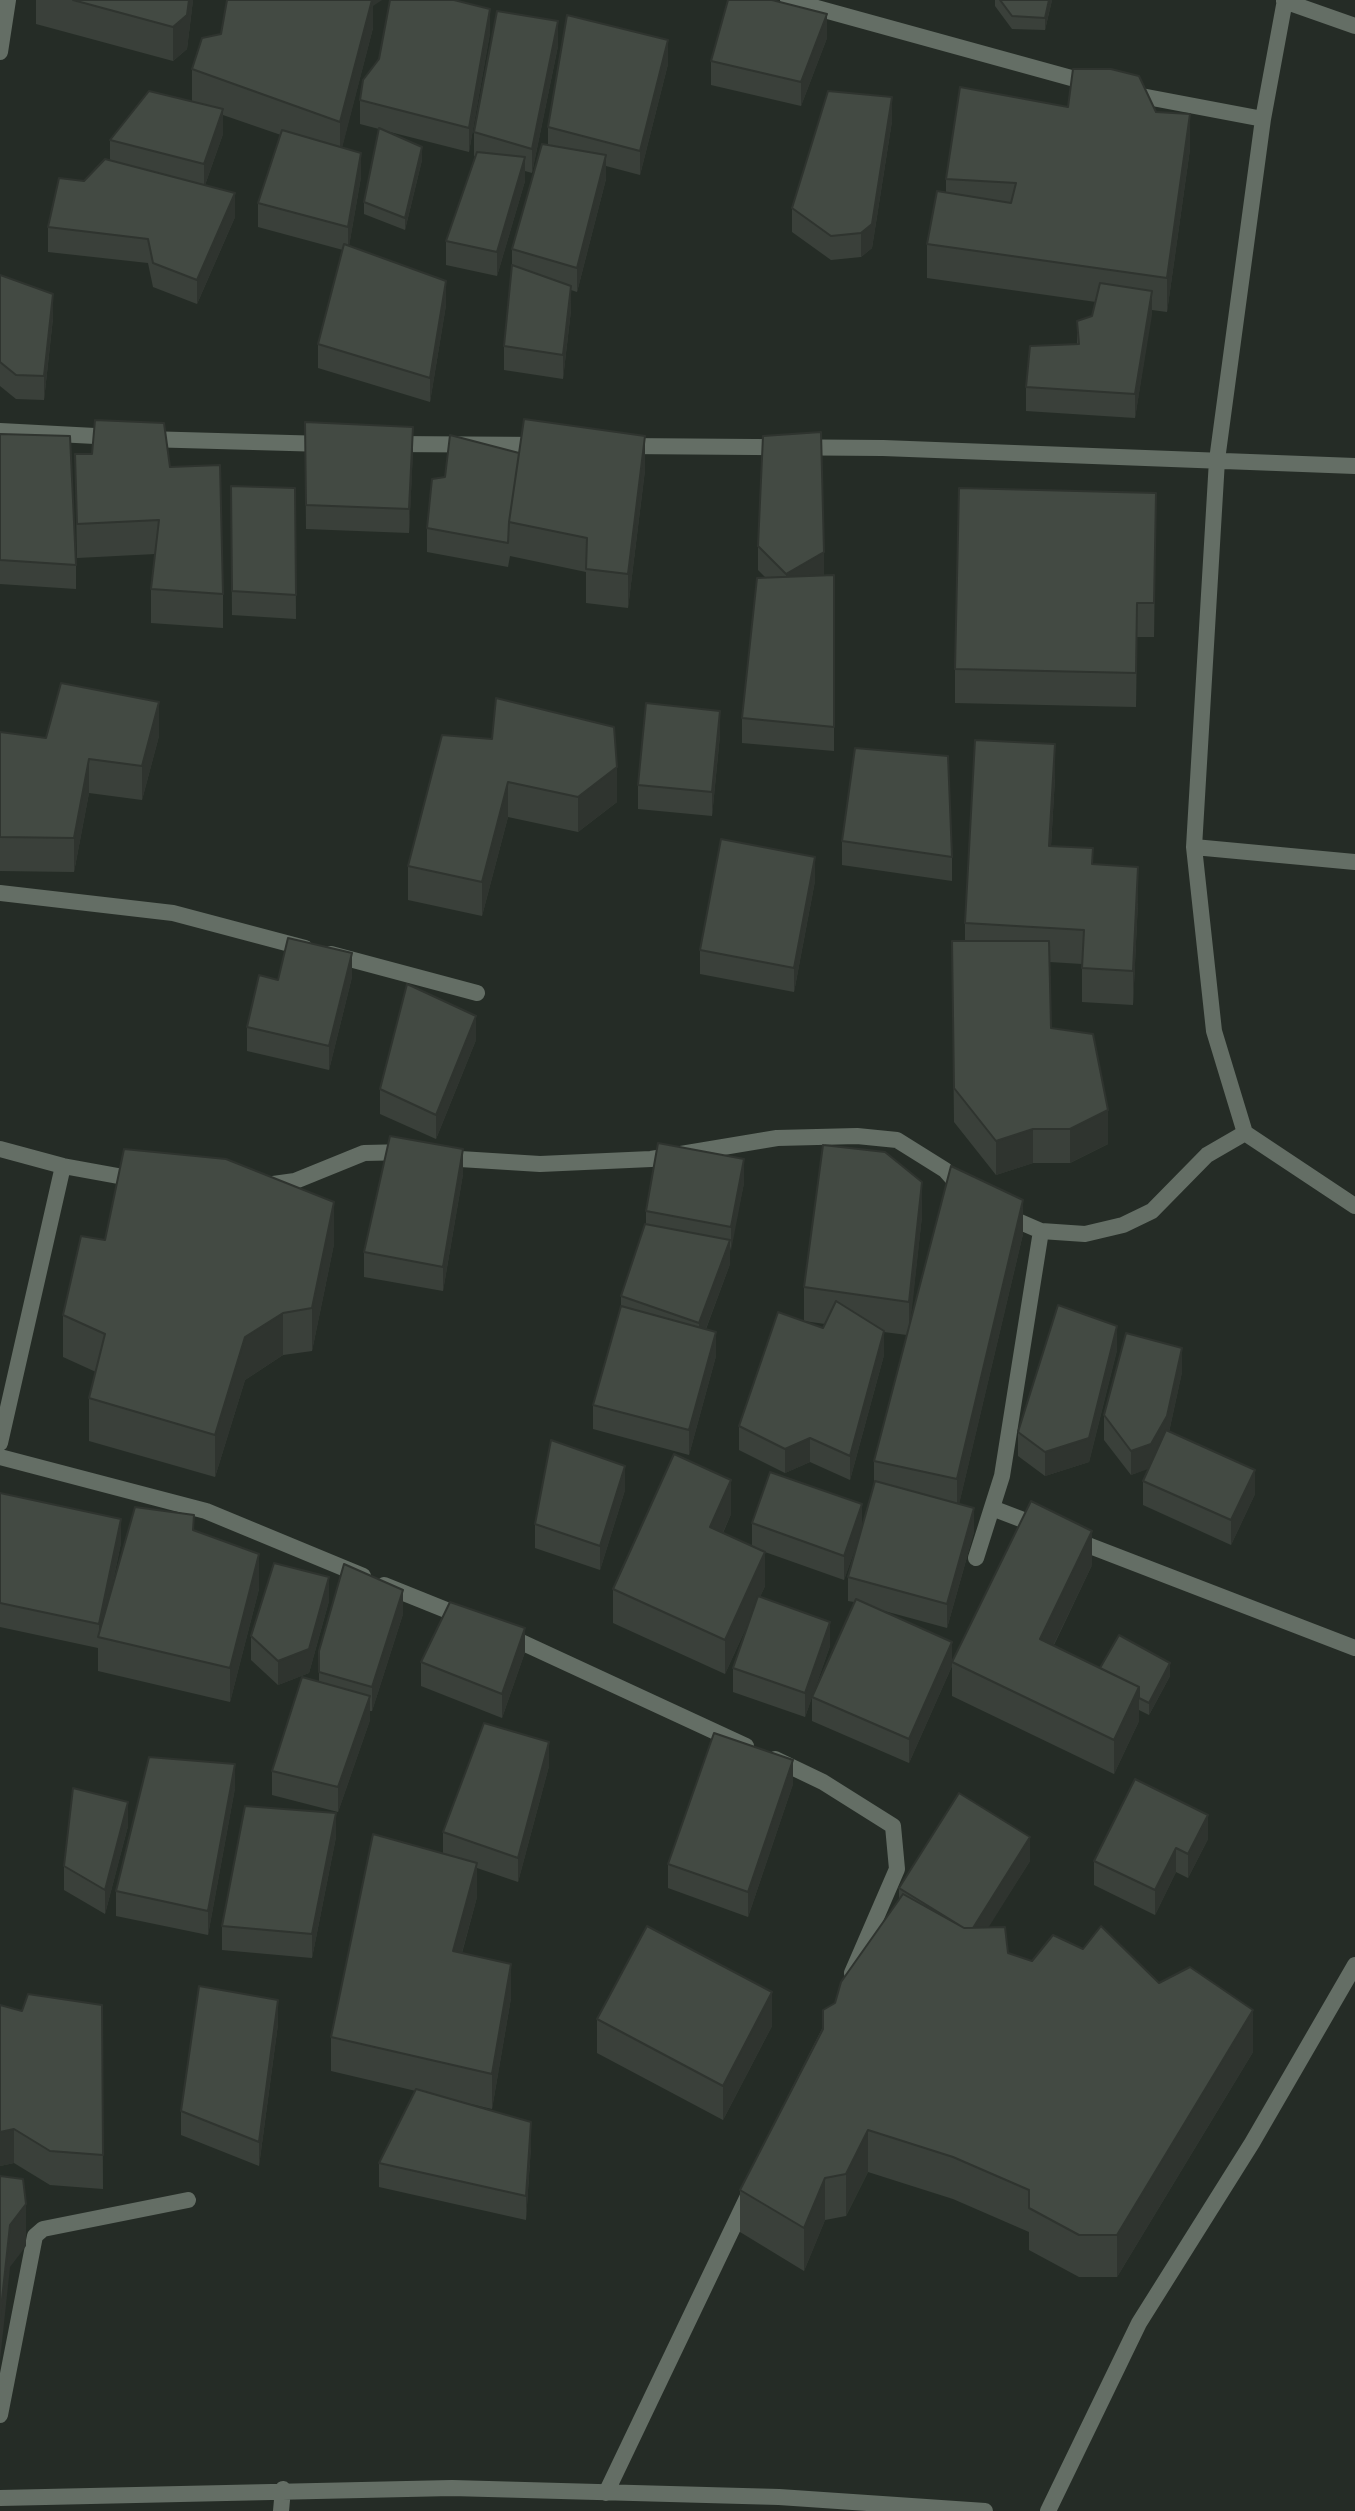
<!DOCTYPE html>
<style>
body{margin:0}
canvas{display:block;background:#252c26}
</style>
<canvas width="1355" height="2511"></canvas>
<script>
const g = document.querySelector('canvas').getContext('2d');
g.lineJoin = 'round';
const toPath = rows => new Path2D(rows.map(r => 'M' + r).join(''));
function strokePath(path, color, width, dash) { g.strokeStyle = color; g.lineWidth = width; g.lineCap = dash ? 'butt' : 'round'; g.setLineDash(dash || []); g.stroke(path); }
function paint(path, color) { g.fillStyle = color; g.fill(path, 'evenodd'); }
strokePath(toPath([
 [788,0,1093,84],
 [1285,0,1263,119,1217,460,1194,847,1214,1031,1245,1133,1355,1206],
 [1284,1,1355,26],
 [1131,94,1263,119],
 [0,431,114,437],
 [145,439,326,444],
 [393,444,542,445],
 [625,446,883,448,1355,466],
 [1194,847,1355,862],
 [0,893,173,913,305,948],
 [331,954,477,993],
 [0,1149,63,1166,140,1180],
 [444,1158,540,1164,651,1159,777,1138,857,1136,897,1140,945,1170,961,1188],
 [266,1185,295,1181,364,1153,409,1152],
 [1004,1215,1041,1231,1085,1234,1123,1225,1152,1211,1207,1155,1245,1133],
 [0,1443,63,1166],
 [0,1457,206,1511,363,1576],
 [992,1508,1039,1526],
 [1072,1539,1355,1648],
 [976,1558,1002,1476,1041,1231],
 [384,1585,466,1618],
 [506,1635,746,1746],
 [775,1759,823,1782,893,1826,897,1869,852,1973],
 [0,2415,35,2236,43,2229,188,2200],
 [606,2493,749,2194],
 [0,2498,452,2488,779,2497,985,2511],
 [281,2511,283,2489],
 [1048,2511,1139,2323,1252,2143,1355,1965]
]), '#646e65', 16);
strokePath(toPath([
 [0,52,8,0]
]), '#646e65', 16);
paint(toPath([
 [36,0,193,0,187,49,173,61,36,24],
 [995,0,1052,0,1045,30,1012,29,995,6],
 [373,6,373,28,342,147,361,177,349,246,446,305,430,402,318,368,318,344,343,250,258,227,258,203,281,135,223,115,223,134,205,185,235,217,197,304,153,287,148,263,48,252,48,227,84,181,110,160,110,140,192,101,192,69],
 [490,33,469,152,386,131,422,160,405,230,364,214,364,202,379,129,360,124,360,100],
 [827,38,801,106,711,85,711,61],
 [558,46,532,173,525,171,525,181,497,276,446,265,446,241,476,157,474,156,474,132],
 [668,64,640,175,606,166,606,179,577,292,571,290,571,310,563,379,504,370,504,346,512,265,512,249,548,145,548,127],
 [1068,107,1156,112,1190,149,1167,312,1152,310,1135,418,1026,411,1026,387,1077,344,1077,321,1092,316,1096,302,927,278,927,244,946,193,946,179],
 [892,121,872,248,861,257,831,260,792,232,792,208],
 [0,275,53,318,44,400,16,399,0,386],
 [305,422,413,451,409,533,306,529],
 [0,434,76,565,76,589,0,584],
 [519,453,645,470,628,608,586,603,586,572,510,556,508,567,427,552,427,528,445,477],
 [75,454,170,467,223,594,223,628,151,623,151,589,155,554,77,558],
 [231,486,295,488,296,619,232,615],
 [1156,493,1154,637,1137,637,1136,707,955,703,955,669],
 [758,546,824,575,834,575,834,751,742,743,742,718,766,578,758,570],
 [0,732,46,738,159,736,142,800,89,793,74,872,0,871],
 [442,735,617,802,578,832,508,817,482,916,408,900,408,866],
 [720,735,712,816,638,809,638,785],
 [1055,778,1051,846,1093,864,1138,901,1133,1005,1082,1002,1082,964,1050,962,1051,1028,1108,1144,1070,1163,1033,1163,996,1175,954,1122,952,941,965,941,965,923],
 [842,841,952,857,952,881,842,865],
 [815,881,794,992,700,974,700,950],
 [352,977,329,1070,247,1051,247,1027,278,980],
 [476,1040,436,1139,380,1114,380,1089],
 [463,1174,443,1291,364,1277,364,1252],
 [744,1183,730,1251,730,1264,706,1329,716,1356,689,1455,593,1429,593,1405,621,1306,621,1296,646,1225,646,1211],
 [922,1216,910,1322,1023,1234,959,1504,974,1532,947,1628,877,1609,952,1666,909,1763,812,1721,812,1697,854,1602,848,1601,848,1577,860,1535,844,1580,765,1552,765,1586,760,1597,830,1646,805,1717,733,1692,733,1668,751,1617,725,1674,613,1623,613,1589,731,1514,723,1533,752,1546,752,1523,862,1527,874,1484,874,1461,907,1335,884,1332,884,1355,850,1480,810,1462,785,1473,739,1450,739,1426,823,1328,825,1324,804,1321,804,1287],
 [105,1240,334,1244,312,1351,283,1355,245,1380,215,1477,89,1441,89,1398,96,1372,63,1357,63,1315],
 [1117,1350,1089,1462,1045,1476,1018,1456,1018,1432],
 [1182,1372,1169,1432,1255,1494,1231,1545,1143,1505,1143,1481,1149,1468,1131,1475,1104,1440,1104,1415],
 [625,1490,600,1570,535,1548,535,1524],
 [0,1493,121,1543,111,1592,194,1531,259,1589,230,1702,98,1671,98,1648,0,1627],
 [1092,1565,1054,1645,1100,1668,1170,1676,1149,1715,1139,1710,1139,1721,1114,1774,952,1696,952,1662],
 [329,1601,309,1673,278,1685,251,1660,251,1636],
 [403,1614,372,1711,370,1711,370,1720,338,1812,272,1795,272,1771,319,1682,319,1651],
 [525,1652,502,1718,421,1686,421,1662],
 [549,1766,518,1882,477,1868,477,1897,462,1953,511,1998,492,2109,449,2099,531,2146,526,2220,379,2187,379,2163,416,2091,331,2071,331,2037,443,1853,443,1832],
 [793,1784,748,1917,668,1888,668,1864],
 [235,1788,208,1935,116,1916,116,1891],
 [128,1826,105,1914,64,1890,64,1866],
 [336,1837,312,1958,222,1950,222,1926],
 [1208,1839,1188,1878,1176,1872,1155,1915,1094,1885,1094,1861],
 [1030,1861,988,1927,1008,1953,1032,1961,1159,1983,1253,2052,1117,2277,1079,2277,1029,2250,1029,2232,953,2199,868,2172,846,2216,825,2220,804,2271,740,2232,740,2190,835,2003,899,1901,899,1888],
 [102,2005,103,2189,50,2185,14,2163,0,2166,22,2011],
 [597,2019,772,2026,723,2120,597,2053],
 [278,2024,259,2166,181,2135,181,2111]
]), '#3a403a');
paint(toPath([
 [189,0,193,0,187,49,173,61,173,27],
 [353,0,382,0,373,6,373,28,340,156,340,122],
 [1049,0,1052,0,1045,30,1045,18],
 [490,9,490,33,469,152,469,128],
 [827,14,827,38,801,106,801,82],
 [558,21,558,46,532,173,532,149],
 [668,40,668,64,640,175,640,151],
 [892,97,892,121,872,248,861,257,861,233],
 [223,109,223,134,204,188,204,164],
 [1190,114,1190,149,1167,312,1167,278],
 [422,147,422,160,405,230,405,218],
 [361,153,361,177,348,252,348,227],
 [606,155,606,179,577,292,577,268],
 [525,157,525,181,497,276,497,252],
 [235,193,235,217,197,304,197,280],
 [446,281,446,305,430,402,430,378],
 [571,286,571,310,563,379,563,355],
 [1152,291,1152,315,1135,418,1135,394],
 [53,294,53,318,44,400,44,376],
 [413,427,413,451,409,533,409,509],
 [645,436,645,470,628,608,628,574],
 [824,552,824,576,786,598,786,574],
 [1137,603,1137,637,1136,707,1136,673],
 [159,702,159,736,142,800,142,766],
 [720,711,720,735,712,816,712,792],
 [1055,744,1055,778,1049,880,1049,846],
 [89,759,89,793,74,872,74,838],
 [617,767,617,802,578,832,578,797],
 [508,782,508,817,482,916,482,882],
 [815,857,815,881,794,992,794,968],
 [1138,867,1138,901,1133,1005,1133,971],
 [352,953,352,977,329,1070,329,1046],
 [476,1016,476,1040,436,1139,436,1115],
 [1108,1110,1108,1144,1070,1163,1070,1129],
 [1033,1129,1033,1163,996,1175,996,1141],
 [463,1149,463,1174,443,1291,443,1267],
 [744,1159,744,1183,731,1251,731,1227],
 [922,1182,922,1216,909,1336,909,1302],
 [1023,1200,1023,1234,957,1513,957,1479],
 [334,1202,334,1244,312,1351,312,1308],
 [730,1240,730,1264,699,1347,699,1323],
 [283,1313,283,1355,245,1380,215,1477,215,1435,245,1337],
 [1117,1326,1117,1350,1089,1462,1045,1476,1045,1452],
 [884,1331,884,1355,850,1480,850,1456],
 [716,1332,716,1356,689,1455,689,1430],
 [1182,1348,1182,1372,1167,1441,1151,1468,1131,1475,1131,1451],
 [810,1438,810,1462,785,1473,785,1449],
 [625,1466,625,1490,600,1570,600,1546],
 [1255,1470,1255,1494,1231,1545,1231,1520],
 [731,1480,731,1514,710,1561,710,1527],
 [862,1504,862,1529,844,1580,844,1556],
 [974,1508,974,1532,947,1628,947,1604],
 [121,1519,121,1543,101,1638,99,1637,99,1624],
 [1092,1531,1092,1565,1040,1673,1040,1639],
 [765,1552,765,1586,725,1674,725,1640],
 [259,1554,259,1589,230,1702,230,1668],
 [329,1577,329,1601,309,1673,278,1685,278,1661],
 [403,1590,403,1614,372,1711,372,1687],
 [830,1622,830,1646,805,1717,805,1693],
 [525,1628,525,1652,502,1718,502,1694],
 [952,1642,952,1666,909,1763,909,1739],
 [1170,1663,1170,1676,1149,1715,1149,1703],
 [1139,1687,1139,1721,1114,1774,1114,1740],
 [370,1696,370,1720,338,1812,338,1787],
 [549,1742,549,1766,518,1882,518,1858],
 [793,1760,793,1784,748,1917,748,1892],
 [235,1764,235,1788,208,1935,208,1911],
 [128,1802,128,1826,105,1914,105,1890],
 [336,1813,336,1837,312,1958,312,1934],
 [1208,1815,1208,1839,1188,1878,1188,1854],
 [1030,1837,1030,1861,970,1957,970,1933],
 [1176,1848,1176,1872,1155,1915,1155,1890],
 [477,1863,477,1897,453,1985,453,1951],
 [511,1964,511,1998,492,2109,492,2074],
 [772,1992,772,2026,723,2120,723,2086],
 [278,2000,278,2024,259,2166,259,2142],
 [1253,2010,1253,2052,1117,2277,1117,2235],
 [531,2122,531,2146,526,2220,526,2196],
 [14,2129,14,2163,0,2166,0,2132],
 [868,2130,868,2172,846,2216,846,2174],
 [825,2178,825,2220,804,2271,804,2228],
 [26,2204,26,2246,10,2267,0,2360,0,2318,10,2225]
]), '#2f342f');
const building = toPath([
 [73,0,189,0,187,15,173,27,73,0],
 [227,0,372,0,340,122,192,69,202,38,221,34,227,0],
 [390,0,454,0,490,9,469,128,360,100,363,80,379,59,390,0],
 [728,0,772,0,827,14,801,82,711,61,728,0],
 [1000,0,1049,0,1045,18,1012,16,1000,0],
 [497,11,558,21,532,149,474,132,497,11],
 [567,15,668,40,640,151,548,127,567,15],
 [1073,69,1111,69,1139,76,1156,112,1190,114,1167,278,927,244,937,191,1011,203,1016,183,946,179,960,87,1068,107,1073,69],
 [149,91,223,109,204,164,110,140,149,91],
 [828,91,892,97,872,224,861,233,831,236,792,208,828,91],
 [379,128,422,147,405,218,364,202,379,128],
 [282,130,361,153,348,227,258,203,282,130],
 [542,144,606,155,577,268,512,249,542,144],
 [477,152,525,157,497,252,446,241,477,152],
 [105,159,235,193,197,280,153,263,148,239,48,227,59,178,84,181,105,159],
 [344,244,446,281,430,378,318,344,344,244],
 [512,265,571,286,563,355,504,346,512,265],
 [0,275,53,294,44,376,16,375,0,362,0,275],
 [1100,283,1152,291,1135,394,1026,387,1030,346,1079,344,1077,321,1092,316,1100,283],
 [524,419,645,436,628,574,586,569,587,538,509,522,524,419],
 [95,420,164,423,170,467,220,465,223,594,151,589,159,520,77,524,75,454,92,454,95,420],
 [305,422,413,427,409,509,306,505,305,422],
 [821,432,824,552,786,574,758,546,763,436,821,432],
 [0,434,70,436,76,565,0,560,0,434],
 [450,435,519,453,509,522,508,543,427,528,432,479,445,477,450,435],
 [231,486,295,488,296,595,232,591,231,486],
 [959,488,1156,493,1154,603,1137,603,1136,673,955,669,959,488],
 [834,575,834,727,742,718,757,578,834,575],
 [61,683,159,702,142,766,89,759,74,838,0,837,0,732,46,738,61,683],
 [496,698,614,727,617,767,578,797,508,782,482,882,408,866,442,735,492,739,496,698],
 [646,703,720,711,712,792,638,785,646,703],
 [975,740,1055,744,1049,846,1093,848,1092,864,1138,867,1133,971,1082,968,1084,930,965,923,975,740],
 [855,748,948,756,952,857,842,841,855,748],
 [721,839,815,857,794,968,700,950,721,839],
 [288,938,352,953,329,1046,247,1027,259,975,278,980,288,938],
 [952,941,1049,941,1051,1028,1093,1034,1108,1110,1070,1129,1033,1129,996,1141,954,1088,952,941],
 [407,984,476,1016,436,1115,380,1089,407,984],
 [390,1136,463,1149,443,1267,364,1252,390,1136],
 [658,1143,744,1159,731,1227,646,1211,658,1143],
 [823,1145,885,1152,922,1182,909,1302,804,1287,823,1145],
 [124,1149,226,1159,334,1202,312,1308,283,1313,245,1337,215,1435,89,1398,105,1334,63,1315,81,1236,105,1240,124,1149],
 [951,1166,1023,1200,957,1479,874,1461,951,1166],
 [645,1224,730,1240,699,1323,621,1296,645,1224],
 [836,1301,884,1331,850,1456,810,1438,785,1449,739,1426,778,1312,823,1328,836,1301],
 [1058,1305,1117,1326,1089,1438,1045,1452,1018,1432,1058,1305],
 [621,1306,716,1332,689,1430,593,1405,621,1306],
 [1126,1333,1182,1348,1167,1416,1151,1444,1131,1451,1104,1415,1126,1333],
 [1166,1430,1255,1470,1231,1520,1143,1481,1166,1430],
 [551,1440,625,1466,600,1546,535,1524,551,1440],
 [674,1454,731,1480,710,1527,765,1552,725,1640,613,1589,674,1454],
 [770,1472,862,1504,844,1556,752,1523,770,1472],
 [875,1481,974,1508,947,1604,848,1577,875,1481],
 [0,1493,121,1519,99,1624,0,1603,0,1493],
 [1031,1501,1092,1531,1040,1639,1139,1687,1114,1740,952,1662,1031,1501],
 [135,1507,194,1515,193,1530,259,1554,230,1668,98,1637,135,1507],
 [274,1563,329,1577,309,1649,278,1661,251,1636,274,1563],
 [344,1564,403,1590,372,1687,319,1672,319,1651,344,1564],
 [758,1596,830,1622,805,1693,733,1668,758,1596],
 [856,1599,952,1642,909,1739,812,1697,856,1599],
 [450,1602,525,1628,502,1694,421,1662,450,1602],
 [1119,1635,1170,1663,1149,1703,1139,1698,1139,1687,1100,1668,1119,1635],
 [302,1677,370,1696,338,1787,272,1771,302,1677],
 [484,1723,549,1742,518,1858,443,1832,484,1723],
 [714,1733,793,1760,748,1892,668,1864,714,1733],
 [149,1757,235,1764,208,1911,116,1891,149,1757],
 [1135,1779,1208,1815,1188,1854,1176,1848,1155,1890,1094,1861,1135,1779],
 [73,1788,128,1802,105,1890,64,1866,73,1788],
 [959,1793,1030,1837,973,1928,964,1928,899,1888,959,1793],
 [245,1806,336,1813,312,1934,222,1926,245,1806],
 [373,1834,477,1863,453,1951,511,1964,492,2074,331,2037,373,1834],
 [903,1894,964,1928,1005,1927,1008,1953,1032,1961,1053,1935,1083,1949,1101,1926,1159,1983,1190,1967,1253,2010,1117,2235,1079,2235,1029,2208,1029,2190,953,2157,868,2130,846,2174,825,2178,804,2228,740,2190,823,2029,823,2010,835,2003,841,1982,903,1894],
 [647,1926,772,1992,723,2086,597,2019,647,1926],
 [199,1986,278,2000,259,2142,181,2111,199,1986],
 [28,1994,102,2005,103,2155,50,2151,14,2129,0,2132,0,2005,22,2011,28,1994],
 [416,2089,531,2122,526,2196,379,2163,416,2089],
 [0,2176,23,2179,26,2204,10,2225,0,2318,0,2176]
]);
paint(building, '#434a43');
strokePath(building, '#2f342f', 2);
</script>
